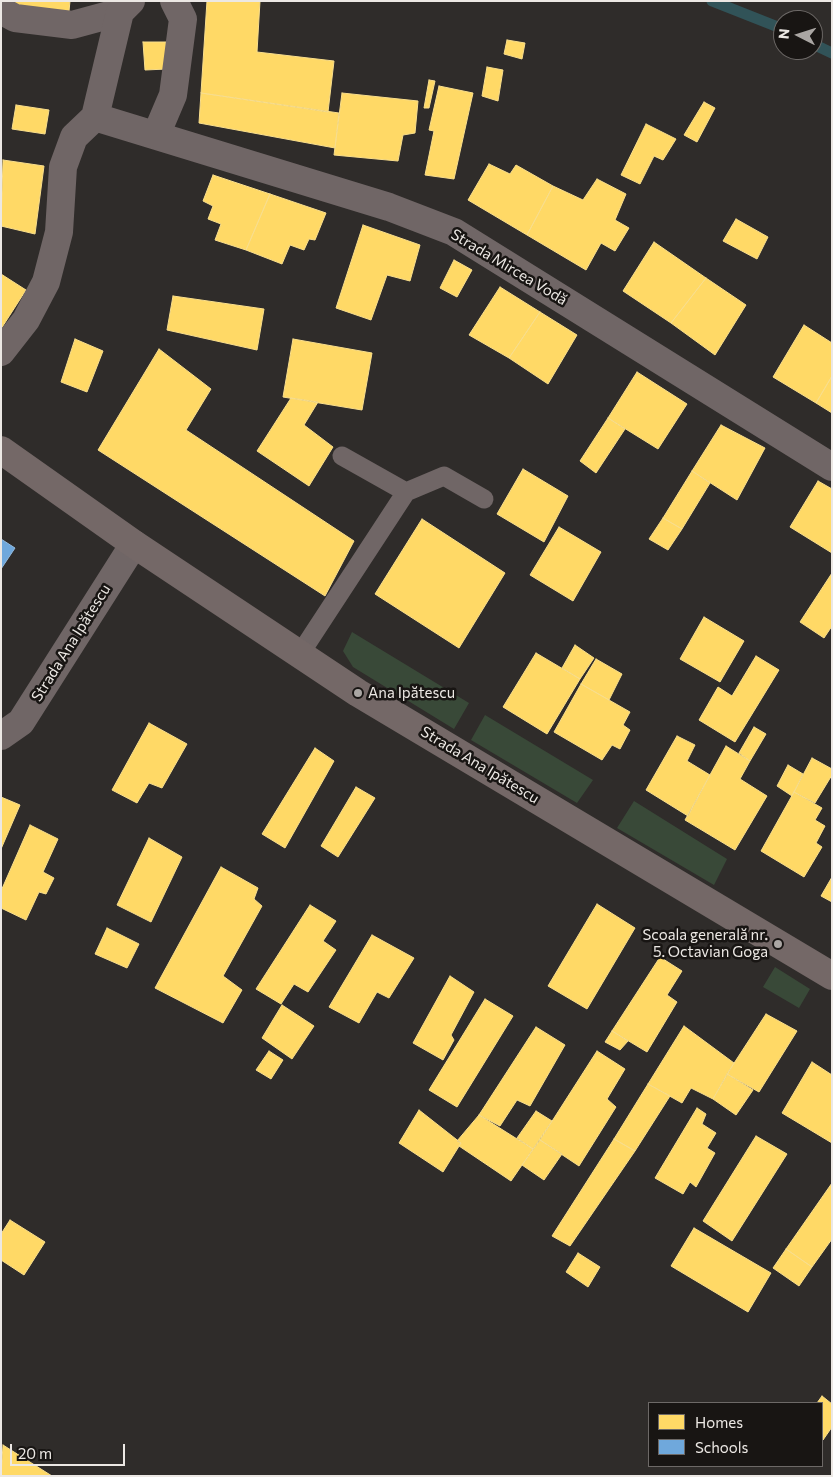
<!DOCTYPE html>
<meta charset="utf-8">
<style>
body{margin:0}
#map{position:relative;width:833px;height:1477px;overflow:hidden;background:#2f2c2a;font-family:Commissioner,sans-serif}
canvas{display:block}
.frame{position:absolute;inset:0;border:2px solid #ece8e4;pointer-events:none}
.legend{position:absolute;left:648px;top:1402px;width:175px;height:65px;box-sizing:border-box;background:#181513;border:1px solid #6d6967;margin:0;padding:6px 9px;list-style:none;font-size:15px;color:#ece8e4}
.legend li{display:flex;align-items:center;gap:10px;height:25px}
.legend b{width:25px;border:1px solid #6d6967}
.north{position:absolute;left:773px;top:10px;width:50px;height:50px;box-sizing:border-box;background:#181513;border:1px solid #6d6967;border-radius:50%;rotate:275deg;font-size:14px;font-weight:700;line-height:20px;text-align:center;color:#ece8e4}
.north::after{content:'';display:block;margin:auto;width:18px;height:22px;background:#aaa6a3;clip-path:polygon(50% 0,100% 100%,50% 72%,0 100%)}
.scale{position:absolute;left:10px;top:1444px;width:115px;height:22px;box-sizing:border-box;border:2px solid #ece8e4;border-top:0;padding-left:6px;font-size:15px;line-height:18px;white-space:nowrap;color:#ece8e4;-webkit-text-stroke:4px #181513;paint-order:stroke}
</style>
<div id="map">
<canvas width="833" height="1477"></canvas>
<div class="frame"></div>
<ul class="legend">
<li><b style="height:14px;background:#ffd966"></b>Homes</li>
<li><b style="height:14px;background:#6fa8dc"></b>Schools</li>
</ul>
<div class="north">N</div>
<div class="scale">20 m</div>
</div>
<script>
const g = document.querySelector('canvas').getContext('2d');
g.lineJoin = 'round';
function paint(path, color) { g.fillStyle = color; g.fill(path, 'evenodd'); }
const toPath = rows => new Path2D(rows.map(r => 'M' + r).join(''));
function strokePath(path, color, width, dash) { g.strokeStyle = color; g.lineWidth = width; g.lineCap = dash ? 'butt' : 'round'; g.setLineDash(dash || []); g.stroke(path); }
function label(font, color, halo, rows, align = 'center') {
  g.font = font + ' Commissioner,sans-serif'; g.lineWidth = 5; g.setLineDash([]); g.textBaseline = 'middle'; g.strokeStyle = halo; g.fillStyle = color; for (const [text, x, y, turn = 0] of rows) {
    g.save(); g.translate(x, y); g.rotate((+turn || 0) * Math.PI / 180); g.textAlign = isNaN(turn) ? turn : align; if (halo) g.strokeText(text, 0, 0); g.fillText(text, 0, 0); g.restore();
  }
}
paint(toPath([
 [352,632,469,703,454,729,353,667,343,651],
 [485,715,593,780,577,803,471,740],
 [634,801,727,859,714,885,617,828],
 [775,967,810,989,799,1008,763,987]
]), '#394938');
const homes = toPath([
 [12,1,70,1,69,11,12,9,12,1],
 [207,1,260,1,257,52,334,61,328,112,201,93,207,1],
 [507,40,525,43,522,59,504,54,507,40],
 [143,42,166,42,167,69,145,70,143,42],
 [487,67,503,70,498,101,482,96,487,67],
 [429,80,435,81,429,108,424,108,429,80],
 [439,86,473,93,454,179,425,175,434,131,429,130,439,86],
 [201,93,339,113,335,148,199,123,201,93],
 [342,93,418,101,415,133,403,135,398,161,334,155,342,93],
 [704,102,715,108,697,142,684,135,704,102],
 [16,105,49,110,45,134,12,129,16,105],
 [646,124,676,139,663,160,654,156,640,184,621,175,646,124],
 [3,160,44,166,35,234,1,226,3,160],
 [489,164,510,174,516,165,553,186,527,235,468,200,489,164],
 [213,175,270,194,246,250,215,240,221,224,208,219,213,206,203,201,213,175],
 [597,179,626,194,615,220,629,228,615,251,601,243,586,270,527,235,553,186,583,200,597,179],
 [270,194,326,213,315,240,309,239,304,250,290,245,282,264,246,250,270,194],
 [736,219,768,237,757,259,723,241,736,219],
 [363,225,420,245,410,281,387,275,371,320,336,308,363,225],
 [654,242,706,278,671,323,623,291,654,242],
 [454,260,472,270,457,297,440,288,454,260],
 [1,274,26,290,1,329,1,274],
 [706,278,746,305,715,355,671,323,706,278],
 [500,287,540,312,509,358,469,335,500,287],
 [173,296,264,309,257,350,167,330,173,296],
 [540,312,577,335,548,384,509,358,540,312],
 [804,325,832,343,832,376,816,403,773,377,804,325],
 [75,339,103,351,87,392,61,382,75,339],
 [293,339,372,353,362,410,283,397,293,339],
 [159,349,211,389,186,430,354,541,325,596,98,450,159,349],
 [637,372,687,404,658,449,608,418,637,372],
 [832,376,832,413,816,403,832,376],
 [291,398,318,402,304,425,333,447,309,486,257,451,291,398],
 [608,418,625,429,596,473,580,461,608,418],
 [721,425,765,448,737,500,692,471,721,425],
 [523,469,568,496,544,542,497,514,523,469],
 [692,471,710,483,682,529,663,518,692,471],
 [818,481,832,489,832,553,790,527,818,481],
 [663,518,682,529,668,550,649,539,663,518],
 [422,519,505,573,459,648,375,594,422,519],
 [559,527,601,552,573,601,530,575,559,527],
 [832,573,832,626,824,638,800,622,832,573],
 [704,617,744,641,720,682,680,659,704,617],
 [575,645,594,658,580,679,562,668,575,645],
 [536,653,580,679,547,734,503,707,536,653],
 [756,656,779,670,735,742,699,720,718,687,732,696,756,656],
 [596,659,622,674,609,700,581,684,596,659],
 [581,684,630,712,623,725,630,730,620,749,612,745,602,760,554,732,581,684],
 [149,723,187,744,162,788,149,783,137,803,112,790,149,723],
 [754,727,766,734,750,761,739,753,754,727],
 [677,736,695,745,687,761,710,775,688,816,646,790,677,736],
 [726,746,750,761,740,779,767,796,735,850,685,820,726,746],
 [315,748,334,761,285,848,262,834,315,748],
 [812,758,832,769,832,775,815,803,794,792,812,758],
 [788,765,803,774,792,796,777,786,788,765],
 [356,787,375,798,338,857,321,846,356,787],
 [794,792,822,808,815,820,825,826,816,843,822,847,804,877,761,851,794,792],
 [1,797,20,805,1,849,1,797],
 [30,825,58,839,43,872,54,878,46,894,39,892,26,920,1,908,1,891,30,825],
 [149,838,182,857,151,922,117,905,149,838],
 [221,867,258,888,254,899,262,906,223,976,242,990,223,1023,155,988,221,867],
 [832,877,832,902,821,896,832,877],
 [597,904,635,928,587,1009,548,986,597,904],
 [310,905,336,921,323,941,336,950,308,992,294,984,281,1004,256,989,310,905],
 [107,928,139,944,127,968,95,954,107,928],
 [372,935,414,958,389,998,377,992,359,1023,329,1007,372,935],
 [660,957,682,971,667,995,677,1002,647,1052,612,1031,660,957],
 [450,976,474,992,451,1035,454,1040,443,1060,413,1043,450,976],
 [485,999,513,1016,457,1107,429,1090,485,999],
 [282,1005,314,1026,292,1059,262,1038,282,1005],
 [766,1014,797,1031,759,1092,727,1074,766,1014],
 [684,1026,734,1063,713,1099,691,1088,682,1103,648,1084,684,1026],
 [536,1027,565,1045,530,1106,517,1100,500,1126,479,1115,536,1027],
 [612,1031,628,1041,620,1050,605,1042,612,1031],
 [269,1051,283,1060,271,1079,256,1070,269,1051],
 [597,1051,625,1069,607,1099,616,1107,579,1166,540,1140,597,1051],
 [812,1062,832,1075,832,1143,782,1113,812,1062],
 [727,1074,753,1090,736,1115,713,1099,727,1074],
 [648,1084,670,1096,635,1151,614,1139,648,1084],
 [697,1108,706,1114,702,1124,716,1133,707,1148,715,1153,696,1187,690,1182,683,1194,655,1178,697,1108],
 [419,1110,461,1143,443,1172,399,1143,419,1110],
 [536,1111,552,1121,533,1149,517,1138,536,1111],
 [479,1115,533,1149,511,1181,459,1146,461,1143,457,1141,479,1115],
 [756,1136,787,1154,732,1241,703,1221,756,1136],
 [614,1139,635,1151,570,1246,552,1236,614,1139],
 [540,1140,562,1154,544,1180,522,1165,540,1140],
 [832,1183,832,1239,812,1267,786,1249,832,1183],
 [10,1220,45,1242,24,1275,1,1260,1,1234,10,1220],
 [694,1228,771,1273,748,1312,671,1266,694,1228],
 [786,1249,812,1267,799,1286,773,1268,786,1249],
 [578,1253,600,1267,588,1287,566,1272,578,1253],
 [822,1396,832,1404,832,1427,823,1440,822,1403,817,1403,822,1396],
 [3,1445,52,1476,1,1476,3,1445]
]);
paint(homes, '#ffd966');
strokePath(homes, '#f9de8c', 1);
const schools = toPath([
 [1,539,15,548,1,569,1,539]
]);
paint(schools, '#6fa8dc');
strokePath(schools, '#94bbde', 1);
strokePath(toPath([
 [712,1,783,29],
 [813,44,832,53]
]), '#315358', 11);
strokePath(toPath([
 [406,492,444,476,484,499],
 [300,654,406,492,342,456]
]), '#706666', 19);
strokePath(toPath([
 [1,6,4,12,15,18,72,25,120,12]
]), '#706666', 28);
strokePath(toPath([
 [95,117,120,12,131,1],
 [156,135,173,95,183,19,174,1],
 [1,352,26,320,46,282,59,232,63,167,74,137,95,117,389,207,454,232,832,467],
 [1,736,21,722,134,544]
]), '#706666', 28);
strokePath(toPath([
 [1,450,134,544,358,693,832,976]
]), '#746867', 28);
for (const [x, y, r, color] of [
 [358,693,5,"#aaa6a3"],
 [778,944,5,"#aaa6a3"]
]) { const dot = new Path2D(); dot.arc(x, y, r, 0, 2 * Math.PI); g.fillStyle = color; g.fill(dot); strokePath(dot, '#181513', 2); }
label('15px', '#ece8e4', '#181513', [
 ["Strada Mircea Vodă",509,267,31],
 ["Strada Ana Ipătescu",71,643,-58],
 ["Strada Ana Ipătescu",480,765,31]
]);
label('15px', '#ece8e4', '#181513', [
 ["Ana Ipătescu",368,693],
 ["Scoala generală nr.",768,935,"right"],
 ["5. Octavian Goga",768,952,"right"]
], 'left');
</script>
